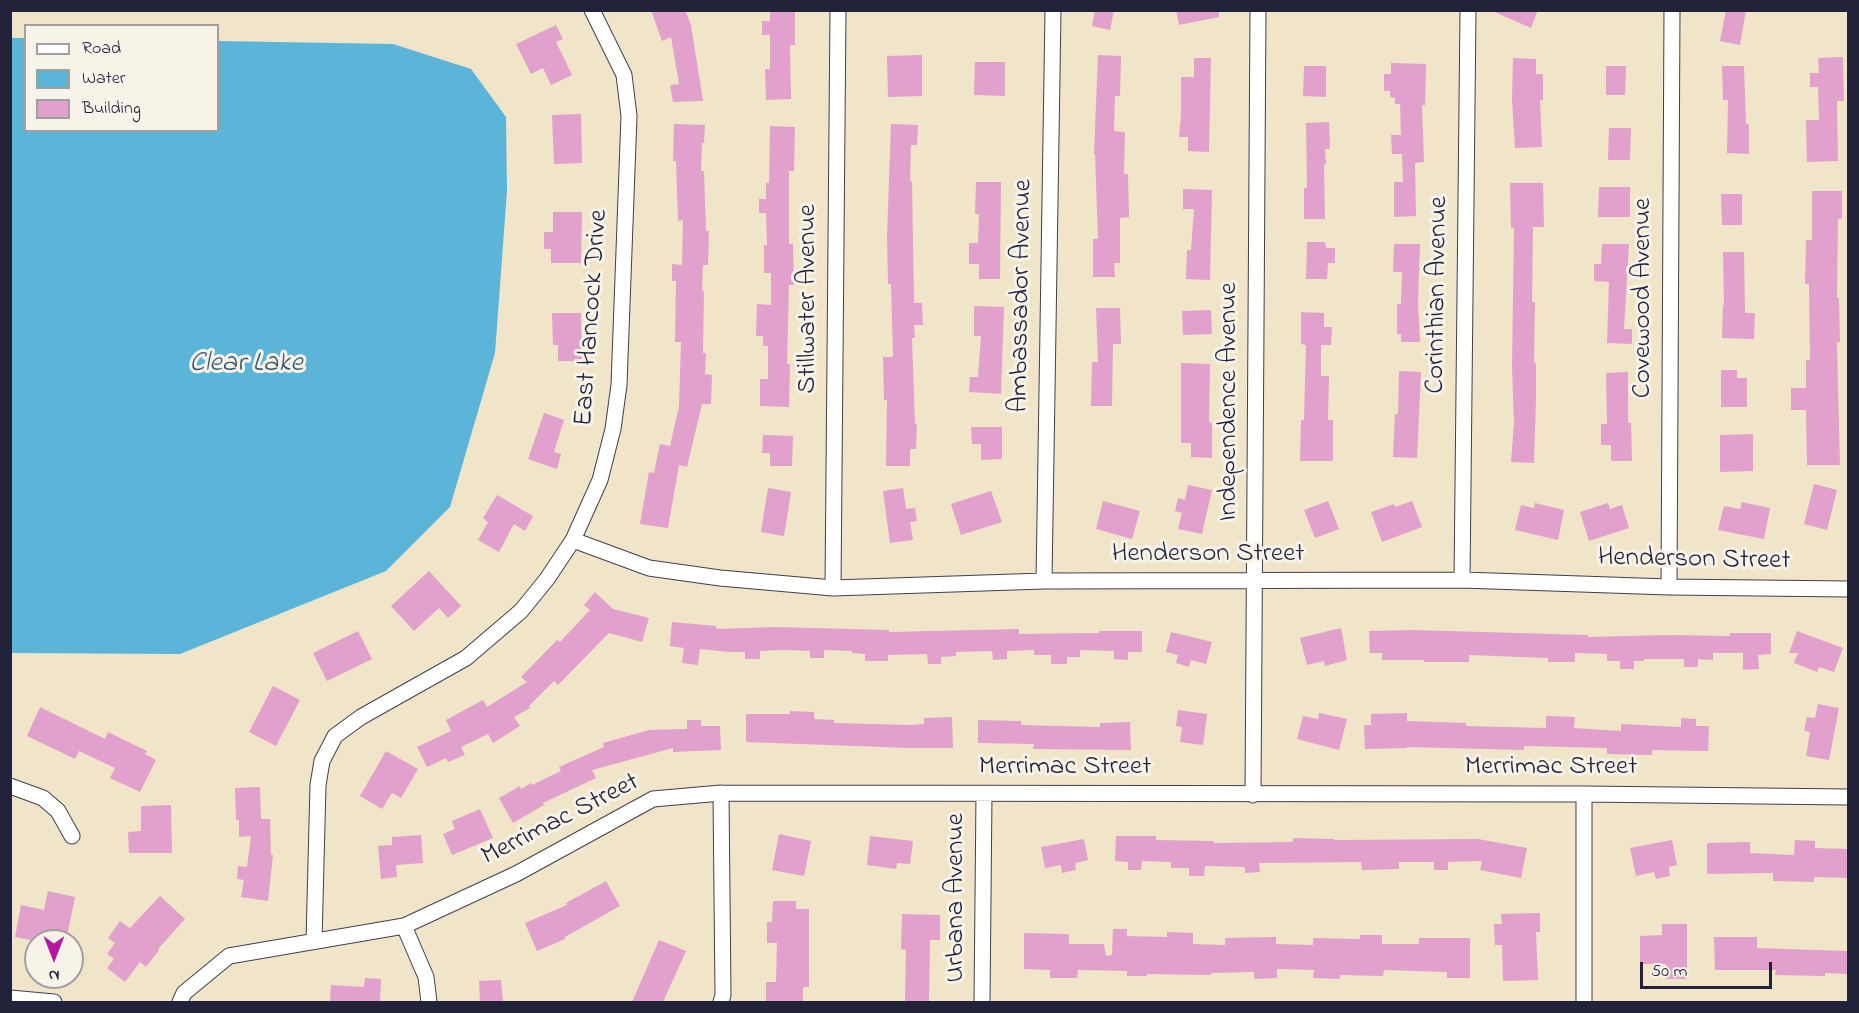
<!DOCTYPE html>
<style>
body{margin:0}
#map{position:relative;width:1859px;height:1013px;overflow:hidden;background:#f0e4c9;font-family:"Indie Flower",sans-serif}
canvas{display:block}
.frame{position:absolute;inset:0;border:12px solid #22223b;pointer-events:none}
.legend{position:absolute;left:24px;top:24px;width:195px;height:108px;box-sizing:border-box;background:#f7f3e8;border:2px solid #a29fa3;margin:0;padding:8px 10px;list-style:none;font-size:18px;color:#22223b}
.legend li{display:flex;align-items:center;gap:12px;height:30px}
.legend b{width:30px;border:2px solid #a29fa3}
.north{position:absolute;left:24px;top:929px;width:60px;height:60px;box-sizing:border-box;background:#f7f3e8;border:2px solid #a29fa3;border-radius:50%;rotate:180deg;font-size:16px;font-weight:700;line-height:24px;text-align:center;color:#22223b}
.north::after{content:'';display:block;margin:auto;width:21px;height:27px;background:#b5179e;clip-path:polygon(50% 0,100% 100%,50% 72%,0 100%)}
.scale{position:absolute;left:1640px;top:962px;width:132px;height:27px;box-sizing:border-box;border:3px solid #22223b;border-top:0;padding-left:8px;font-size:18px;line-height:21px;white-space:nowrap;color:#22223b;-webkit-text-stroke:4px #f7f3e8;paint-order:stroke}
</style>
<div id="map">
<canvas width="1859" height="1013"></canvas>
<div class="frame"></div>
<ul class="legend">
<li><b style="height:8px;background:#fff"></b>Road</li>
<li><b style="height:16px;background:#5bb5d9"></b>Water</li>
<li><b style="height:16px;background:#e1a1cc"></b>Building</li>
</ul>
<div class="north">N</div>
<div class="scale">50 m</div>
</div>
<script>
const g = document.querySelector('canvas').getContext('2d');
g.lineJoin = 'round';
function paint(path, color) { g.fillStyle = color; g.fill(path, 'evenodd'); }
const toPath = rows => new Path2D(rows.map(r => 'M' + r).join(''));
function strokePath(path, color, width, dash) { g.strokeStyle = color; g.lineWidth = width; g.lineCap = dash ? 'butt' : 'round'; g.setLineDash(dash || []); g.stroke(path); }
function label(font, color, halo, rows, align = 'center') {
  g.font = font + ' "Indie Flower",sans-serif'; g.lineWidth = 6; g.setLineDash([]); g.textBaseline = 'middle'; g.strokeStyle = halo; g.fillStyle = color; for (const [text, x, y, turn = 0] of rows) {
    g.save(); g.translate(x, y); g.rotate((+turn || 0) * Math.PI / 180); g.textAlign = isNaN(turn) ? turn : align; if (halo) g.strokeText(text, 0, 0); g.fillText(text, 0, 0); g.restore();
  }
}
paint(toPath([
 [11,38,25,38,26,130,218,130,218,41,393,44,471,69,506,117,507,191,495,353,450,507,386,571,180,654,11,653]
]), '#5bb5d9');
paint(toPath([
 [651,10,685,10,691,25,703,101,673,102,670,85,679,84,671,37,662,41],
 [770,10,795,10,795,45,790,45,791,99,766,100,765,69,770,69,770,35,762,35,762,21,770,21],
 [1095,10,1114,10,1110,30,1092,26],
 [1176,10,1219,10,1219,17,1179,25],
 [1490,10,1538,10,1531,28],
 [1726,10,1746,10,1740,45,1720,41],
 [556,25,563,39,556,42,572,75,551,85,543,68,531,74,516,44],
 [922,55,922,96,888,97,887,56],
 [1098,55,1121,56,1120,96,1115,96,1114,131,1125,132,1124,174,1128,174,1129,217,1120,218,1120,263,1114,263,1115,277,1093,277,1093,239,1098,239,1095,154,1094,154],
 [1843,57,1844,101,1837,101,1838,161,1807,162,1806,120,1819,120,1818,87,1810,87,1810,73,1819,73,1818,58],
 [1194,58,1211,58,1209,152,1188,151,1188,137,1179,137,1181,115,1181,77,1194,77],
 [1513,58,1536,59,1536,74,1543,74,1543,100,1540,100,1542,147,1515,148,1512,100],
 [975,62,1005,62,1005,96,974,95],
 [1391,63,1426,64,1425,105,1422,105,1424,162,1415,163,1416,216,1394,217,1394,182,1403,182,1402,154,1392,154,1391,135,1401,135,1400,104,1395,104,1395,98,1390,97,1390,91,1384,91,1384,74,1391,74],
 [1304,66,1326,66,1326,97,1303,96],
 [1606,66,1626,66,1625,95,1606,95],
 [1722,66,1744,66,1746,124,1749,124,1749,154,1727,153,1728,100,1723,100],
 [581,114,582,163,554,164,552,115],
 [1329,122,1330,149,1325,149,1326,164,1324,165,1325,219,1304,219,1304,188,1307,188,1306,123],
 [674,124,705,125,704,143,702,143,701,171,704,171,706,231,709,231,708,265,703,265,702,291,704,291,703,353,706,353,705,374,712,375,711,404,702,404,687,467,679,465,668,528,640,524,649,472,654,473,660,444,670,446,679,406,681,342,675,342,676,281,672,281,672,264,682,265,683,220,678,221,676,161,673,161],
 [891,124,918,125,917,145,911,145,910,181,912,181,914,303,922,303,923,325,914,325,915,338,912,338,915,424,917,425,916,449,910,449,910,466,886,466,887,400,884,400,883,357,893,357,891,284,888,284,887,237],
 [770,126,795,127,794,171,789,171,789,244,793,244,794,285,789,285,787,364,790,364,789,407,760,406,760,379,768,379,768,346,763,346,763,336,756,336,757,304,771,305,771,273,764,273,764,245,767,245,766,213,759,213,759,199,766,199,766,183,769,183],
 [1609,128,1631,128,1630,160,1608,160],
 [976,182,1001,182,1000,279,979,279,979,264,969,264,969,243,978,243,979,214,975,214],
 [1510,183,1543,183,1544,227,1533,227,1532,302,1535,302,1534,363,1536,363,1536,399,1534,463,1511,462,1514,423,1512,367,1514,228,1511,228],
 [1599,187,1630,187,1630,217,1598,217],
 [1183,189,1212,190,1210,280,1186,279,1187,250,1191,250,1194,209,1183,209],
 [1812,191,1842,191,1842,219,1838,219,1837,298,1839,298,1840,342,1837,342,1840,465,1807,465,1806,410,1791,410,1791,388,1806,388,1806,360,1810,360,1809,284,1805,284,1806,240,1812,240],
 [1721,194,1742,194,1742,225,1722,225],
 [553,212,582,212,581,263,551,263,551,249,544,249,544,232,553,232],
 [1307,242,1325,242,1326,248,1335,248,1335,263,1328,263,1327,279,1306,279],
 [1394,244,1420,244,1418,303,1420,342,1401,342,1401,334,1397,334,1397,304,1401,304,1402,272,1393,272],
 [1602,244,1629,244,1624,329,1632,329,1632,344,1607,343,1609,282,1594,281,1594,264,1601,264],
 [1723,252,1744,252,1745,313,1755,313,1754,339,1722,338,1723,305,1724,305],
 [974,306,1004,307,1001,394,969,392,970,377,978,377,981,336,974,336],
 [1096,308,1120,308,1121,344,1113,344,1112,406,1091,406,1092,362,1098,362],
 [1211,310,1212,334,1183,335,1182,311],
 [1301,312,1324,313,1324,327,1332,327,1331,345,1321,345,1321,376,1329,376,1328,420,1333,420,1333,461,1300,461,1301,420,1304,420,1306,345,1301,344],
 [552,313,581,313,582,361,558,361,558,345,553,345],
 [1181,363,1210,364,1209,422,1212,423,1212,458,1191,457,1191,443,1181,443],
 [1721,370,1737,370,1737,378,1747,378,1747,407,1721,407],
 [1399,371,1421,372,1417,458,1393,457,1395,414,1398,414],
 [1628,372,1628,423,1631,423,1632,461,1611,461,1611,445,1601,445,1601,424,1607,424,1606,373],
 [544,413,564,420,554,452,561,454,557,469,528,459],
 [971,427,1002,427,1002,459,981,460,981,444,972,444],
 [1753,434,1753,471,1720,472,1720,435],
 [763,435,793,436,792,466,770,466,770,453,762,453],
 [1814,484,1837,490,1827,530,1804,524],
 [1188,485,1212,490,1202,534,1178,529,1182,513,1175,511,1178,498,1185,500],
 [768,488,791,492,784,536,761,532],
 [903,488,906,509,915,508,917,521,910,522,913,540,890,543,883,491],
 [991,491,1002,522,961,535,951,504],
 [497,495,533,516,525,531,514,524,499,552,478,540,488,522,483,518],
 [1103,501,1140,511,1132,539,1096,529],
 [1328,501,1339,529,1315,538,1304,510],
 [1412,501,1422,527,1382,542,1371,512,1394,504,1395,507],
 [1742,502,1770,508,1764,539,1718,530,1724,506,1740,509],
 [1535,503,1564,510,1558,540,1515,530,1521,505,1534,508],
 [1608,503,1610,509,1622,505,1629,528,1589,541,1580,512],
 [429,571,461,606,448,618,439,608,414,631,391,606],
 [595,592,613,609,649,618,642,642,609,633,558,685,554,681,529,706,530,708,514,717,520,726,493,743,488,734,461,747,465,755,448,762,446,758,427,767,417,747,451,731,446,720,483,700,487,707,527,682,521,677,557,640,560,642,590,610,584,605],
 [672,622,716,626,716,629,775,627,889,630,889,632,1019,629,1019,634,1099,633,1099,631,1142,631,1142,652,1128,652,1128,660,1114,659,1114,651,1080,650,1080,657,1067,657,1067,664,1051,664,1051,655,1034,655,1034,650,1007,651,1007,659,993,660,992,651,956,652,956,656,941,657,941,664,928,664,927,654,888,655,888,661,865,661,865,654,852,653,852,651,824,650,824,658,810,658,810,651,784,650,760,651,760,659,745,659,745,652,729,652,700,649,698,665,682,663,684,648,670,646],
 [1341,628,1347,660,1325,666,1324,661,1307,665,1300,638],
 [1412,630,1588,635,1588,637,1667,635,1730,636,1730,633,1771,633,1771,654,1758,655,1759,669,1743,670,1743,653,1713,653,1713,660,1698,659,1698,667,1684,667,1684,659,1644,659,1644,661,1634,661,1634,669,1620,669,1620,661,1607,661,1607,654,1575,653,1575,662,1548,662,1548,658,1469,655,1469,662,1424,662,1424,660,1382,660,1382,653,1370,653,1369,631],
 [358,631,372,659,327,681,313,653],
 [1797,631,1843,648,1834,672,1819,667,1817,672,1794,663,1798,653,1789,653],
 [1171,632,1212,642,1206,664,1191,660,1189,667,1176,663,1178,655,1166,652],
 [273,686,300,700,276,746,249,732],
 [1818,704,1839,708,1829,760,1806,756,1810,732,1804,731,1807,717,1815,718],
 [40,707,105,739,108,732,147,751,145,754,156,760,140,792,110,778,115,768,79,751,75,759,27,736],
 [1178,710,1207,714,1203,745,1180,742,1182,727,1176,726],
 [790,711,814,712,814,719,834,720,834,723,911,725,924,724,924,718,952,717,953,748,909,748,746,742,746,714,790,714],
 [1319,713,1347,719,1339,750,1297,739,1303,716,1318,719],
 [1407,713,1407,721,1466,723,1466,726,1546,728,1546,716,1575,717,1574,728,1621,731,1621,724,1681,727,1681,718,1696,719,1696,726,1709,726,1708,751,1652,750,1652,755,1607,754,1607,748,1524,746,1524,750,1407,747,1407,748,1365,749,1364,725,1371,725,1371,714],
 [687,720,701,720,701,726,720,726,721,750,673,752,673,748,592,770,596,778,543,803,544,805,513,823,499,798,520,786,521,789,531,783,532,785,561,771,559,767,604,747,603,743,649,730,687,729],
 [978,720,1021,721,1021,725,1100,727,1100,723,1130,722,1131,750,1033,749,1034,744,978,743],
 [386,751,418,769,401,798,392,793,382,809,360,796],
 [260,787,261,819,270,819,271,855,273,855,268,901,241,897,244,880,237,879,238,866,247,867,251,836,239,837,239,820,236,820,235,788],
 [171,805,172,853,129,853,128,832,141,831,141,806],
 [480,809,493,838,452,855,443,834,455,829,452,821],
 [779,834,811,841,804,876,772,870],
 [421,835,423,863,396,865,397,877,381,879,378,846,392,845,392,837],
 [870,836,913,841,910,864,897,863,896,869,867,865],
 [1116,836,1156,836,1156,840,1214,841,1214,843,1293,842,1293,838,1334,839,1334,840,1478,839,1527,848,1521,878,1480,870,1482,861,1448,862,1448,870,1434,870,1434,862,1399,862,1399,869,1362,870,1361,862,1259,863,1260,872,1245,873,1245,867,1205,866,1204,876,1189,876,1189,868,1171,868,1171,862,1142,861,1141,870,1128,870,1128,862,1115,861],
 [1084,839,1088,860,1075,863,1076,870,1062,873,1061,865,1045,868,1041,847],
 [1672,840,1677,865,1669,867,1670,876,1656,879,1654,872,1636,876,1630,848],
 [1795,840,1815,841,1815,848,1848,849,1848,878,1814,877,1814,882,1773,881,1773,873,1707,874,1707,843,1750,842,1750,853,1794,855],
 [606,881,620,906,565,937,565,939,537,951,525,923,567,905,566,903],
 [48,891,75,897,66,941,35,941,15,937,21,905,44,910],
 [160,896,185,919,158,949,159,950,146,967,140,962,125,982,107,968,114,959,107,954,115,943,108,938,120,921,130,928],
 [773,901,796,901,796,909,809,909,809,987,803,987,803,1002,766,1002,766,982,776,982,777,943,767,943,767,922,772,922],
 [1540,913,1540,932,1536,932,1538,980,1503,981,1502,945,1495,945,1494,924,1502,924,1501,914],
 [902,914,940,915,940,940,930,940,929,1002,905,1002,906,950,901,949],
 [1662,924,1687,924,1687,979,1666,979,1666,964,1640,964,1640,936,1662,935],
 [1113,929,1127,929,1127,936,1167,937,1167,932,1193,933,1193,944,1225,945,1225,938,1276,937,1276,944,1313,945,1313,938,1360,939,1360,935,1382,935,1382,944,1419,944,1419,938,1470,938,1470,978,1447,978,1447,972,1384,970,1383,976,1340,975,1340,979,1313,978,1314,970,1277,969,1277,978,1254,979,1254,972,1211,973,1211,975,1147,974,1147,976,1127,976,1127,971,1078,970,1077,978,1050,978,1050,970,1024,969,1024,933,1069,934,1069,944,1104,944,1106,956,1112,955],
 [1714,937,1757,937,1757,948,1848,951,1848,974,1825,973,1825,976,1775,975,1776,970,1715,970],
 [659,940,686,951,663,1002,632,1002],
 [365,978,381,979,380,1002,330,1002,331,985,364,987],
 [501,980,503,1002,480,1002,479,981]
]), '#e1a1cc');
const street = toPath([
 [573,540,649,568,720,578,833,588,1044,581,1462,580,1669,587,1848,589],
 [1462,580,1468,10],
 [1044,581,1053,10],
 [1669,587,1672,10],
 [833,588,838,10],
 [10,786,43,798,58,811,72,836],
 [721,793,723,995,721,1002],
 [1584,794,1584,1002],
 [1253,795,1258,10],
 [404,926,426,977,429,1002],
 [314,941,318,785,322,761,335,736,361,717,466,658,521,611,547,579,573,540,600,480,613,429,619,385,629,116,624,75,592,10],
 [10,998,54,1002],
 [180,1002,184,993,229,956,404,926,516,874,653,799,721,793,1584,794,1848,797],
 [982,1002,984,794]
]);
strokePath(street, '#413f50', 17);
strokePath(street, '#fff', 15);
label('27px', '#22223b', '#f7f3e8', [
 ["Corinthian Avenue",1439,295,-89],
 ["Ambassador Avenue",1023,296,-89],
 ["Covewood Avenue",1645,298,-90],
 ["Stillwater Avenue",810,299,-90],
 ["East Hancock Drive",593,318,-86],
 ["Independence Avenue",1231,402,-90],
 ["Henderson Street",1208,556],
 ["Henderson Street",1694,561,1],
 ["Merrimac Street",1065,769],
 ["Merrimac Street",1551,769],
 ["Merrimac Street",561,821,-27],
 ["Urbana Avenue",958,898,-90]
]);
label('italic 28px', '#365572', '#f7f3e8', [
 ["Clear Lake",246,365]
]);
</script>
